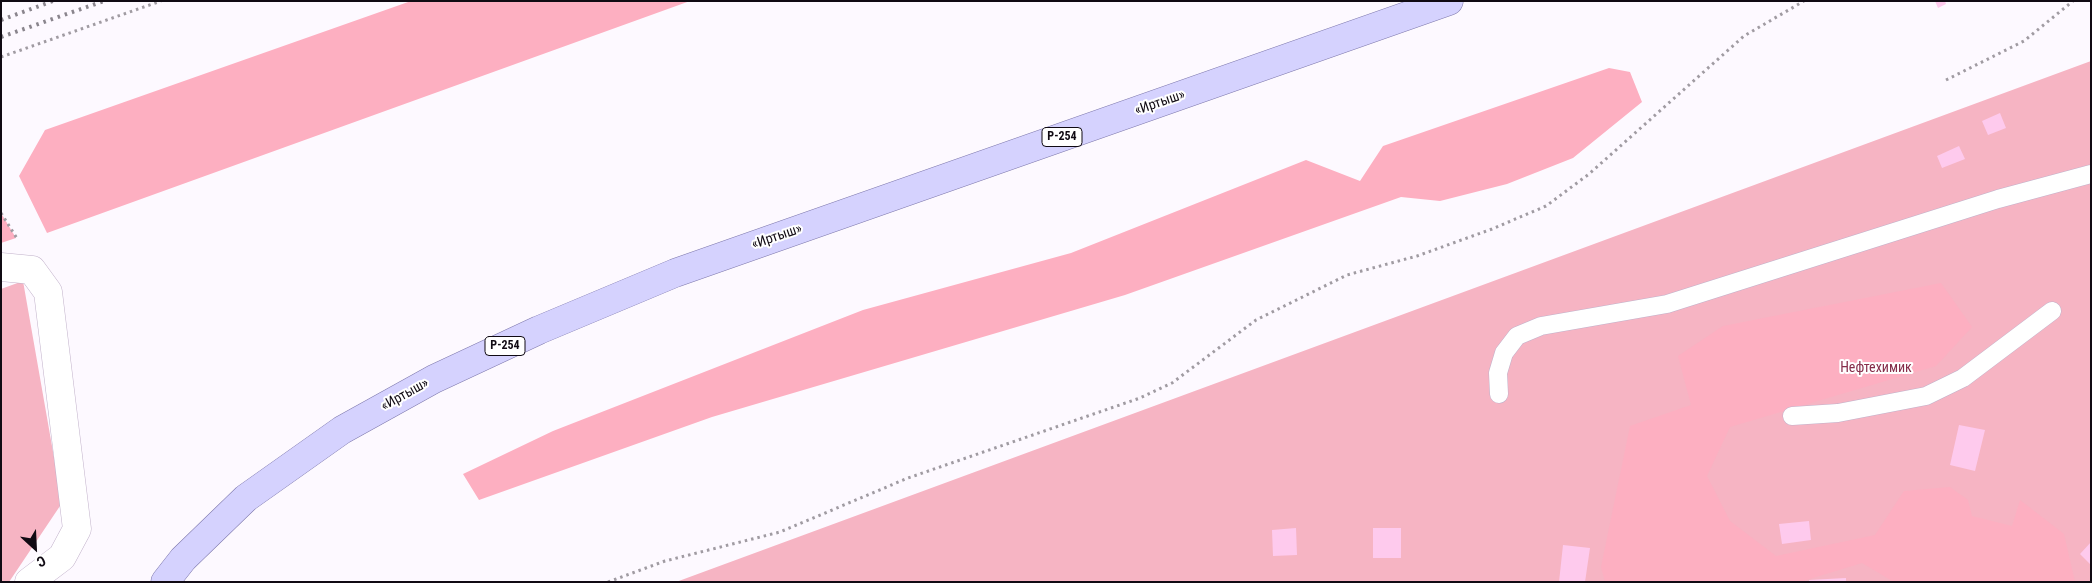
<!DOCTYPE html>
<meta charset="utf-8">
<style>
body{margin:0}
#map{position:relative;width:2092px;height:583px;overflow:hidden;background:#fdf9ff;font-family:"Roboto Condensed",sans-serif}
canvas{display:block}
.frame{position:absolute;inset:0;border:2px solid #100a13;pointer-events:none}
.north{position:absolute;left:10px;top:523px;width:50px;height:50px;-webkit-text-stroke:4px #fff;paint-order:stroke;rotate:155deg;font-size:14px;font-weight:700;line-height:20px;text-align:center;color:#100a13}
.north::after{content:'';display:block;margin:auto;width:18px;height:22px;background:#100a13;clip-path:polygon(50% 0,100% 100%,50% 72%,0 100%)}
</style>
<div id="map">
<canvas width="2092" height="583"></canvas>
<div class="frame"></div>
<div class="north">С</div>
</div>
<script>
const g = document.querySelector('canvas').getContext('2d');
g.lineJoin = 'round';
function paint(path, color) { g.fillStyle = color; g.fill(path, 'evenodd'); }
const toPath = rows => new Path2D(rows.map(r => 'M' + r).join(''));
function strokePath(path, color, width, dash) { g.strokeStyle = color; g.lineWidth = width; g.lineCap = dash ? 'butt' : 'round'; g.setLineDash(dash || []); g.stroke(path); }
function label(font, color, halo, rows, align = 'center') {
  g.font = font + ' "Roboto Condensed",sans-serif'; g.lineWidth = 4; g.setLineDash([]); g.textBaseline = 'middle'; g.strokeStyle = halo; g.fillStyle = color; for (const [text, x, y, turn = 0] of rows) {
    g.save(); g.translate(x, y); g.rotate((+turn || 0) * Math.PI / 180); g.textAlign = isNaN(turn) ? turn : align; if (halo) g.strokeText(text, 0, 0); g.fillText(text, 0, 0); g.restore();
  }
}
paint(toPath([
 [2091,61,2091,582,676,582],
 [23,281,62,503,9,582,1,582,1,289]
]), '#f6b4c3');
paint(toPath([
 [411,1,690,1,47,233,19,176,45,130],
 [1609,68,1630,72,1642,102,1573,158,1507,184,1440,201,1401,197,1125,295,712,417,479,500,463,474,553,431,863,310,1071,253,1306,160,1360,181,1383,146],
 [1,213,16,238,1,243],
 [1941,283,1972,327,1936,366,1730,427,1707,476,1730,521,1776,556,1875,535,1904,491,1950,487,1968,500,1972,516,2012,526,2020,500,2064,534,2075,582,1894,582,1862,563,1800,582,1605,582,1601,567,1630,426,1691,405,1678,356,1723,326]
]), '#fdafc1');
paint(toPath([
 [1935,1,1945,1,1946,4,1938,8],
 [2000,113,2006,128,1988,135,1982,121],
 [1959,146,1965,159,1942,168,1937,156],
 [1959,425,1985,430,1975,471,1950,465],
 [1809,521,1811,540,1782,544,1779,524],
 [1296,528,1297,555,1273,556,1272,530],
 [1373,528,1401,528,1401,558,1373,558],
 [2091,542,2091,565,2080,554],
 [1563,545,1590,548,1585,582,1559,582],
 [1846,578,1846,582,1809,582,1809,580]
]), '#fecaed');
const lane = toPath([
 [1499,394,1498,373,1504,353,1517,336,1541,326,1667,304,1998,199,2091,174],
 [1792,416,1838,413,1926,396,1963,378,2052,311]
]);
const street = toPath([
 [1,267,32,270,48,292,77,529,62,557,29,582]
]);
const primary = toPath([
 [165,582,183,559,246,498,342,430,434,379,539,330,675,273,1449,1]
]);
strokePath(lane, '#c1b1ca', 19);
strokePath(street, '#c1b1ca', 29);
strokePath(primary, '#7e78ac', 29);
strokePath(toPath([
 [1,57,161,1],
 [1946,80,2024,41,2073,1],
 [1,213,18,240],
 [608,582,665,561,780,532,908,478,1140,398,1172,383,1256,320,1347,275,1417,256,1492,229,1546,206,1589,174,1744,36,1804,1]
]), '#a09ba2', 3, [2.5, 4]);
strokePath(lane, '#fff', 18);
strokePath(street, '#fff', 28);
strokePath(primary, '#d5d2fe', 28);
strokePath(toPath([
 [1,20,53,1],
 [1,37,104,1]
]), '#8a858d', 4, [2.5, 5]);
for (const [x, y, w] of [
 [1062,137,40],
 [505,346,40]
]) { const box = new Path2D(); box.roundRect(x - w / 2, y - 9.5, w, 19, 4); g.fillStyle = '#fff'; g.fill(box); strokePath(box, '#100a13', 1); }
label('bold 12px', '#100a13', null, [
 ["Р-254",1062,137],
 ["Р-254",505,346]
]);
label('14px', '#100a13', '#fff', [
 ["«Иртыш»",1160,103,-19],
 ["«Иртыш»",777,237,-19],
 ["«Иртыш»",405,395,-29]
]);
label('14px', '#862d4a', '#fff', [
 ["Нефтехимик",1876,368]
]);
</script>
